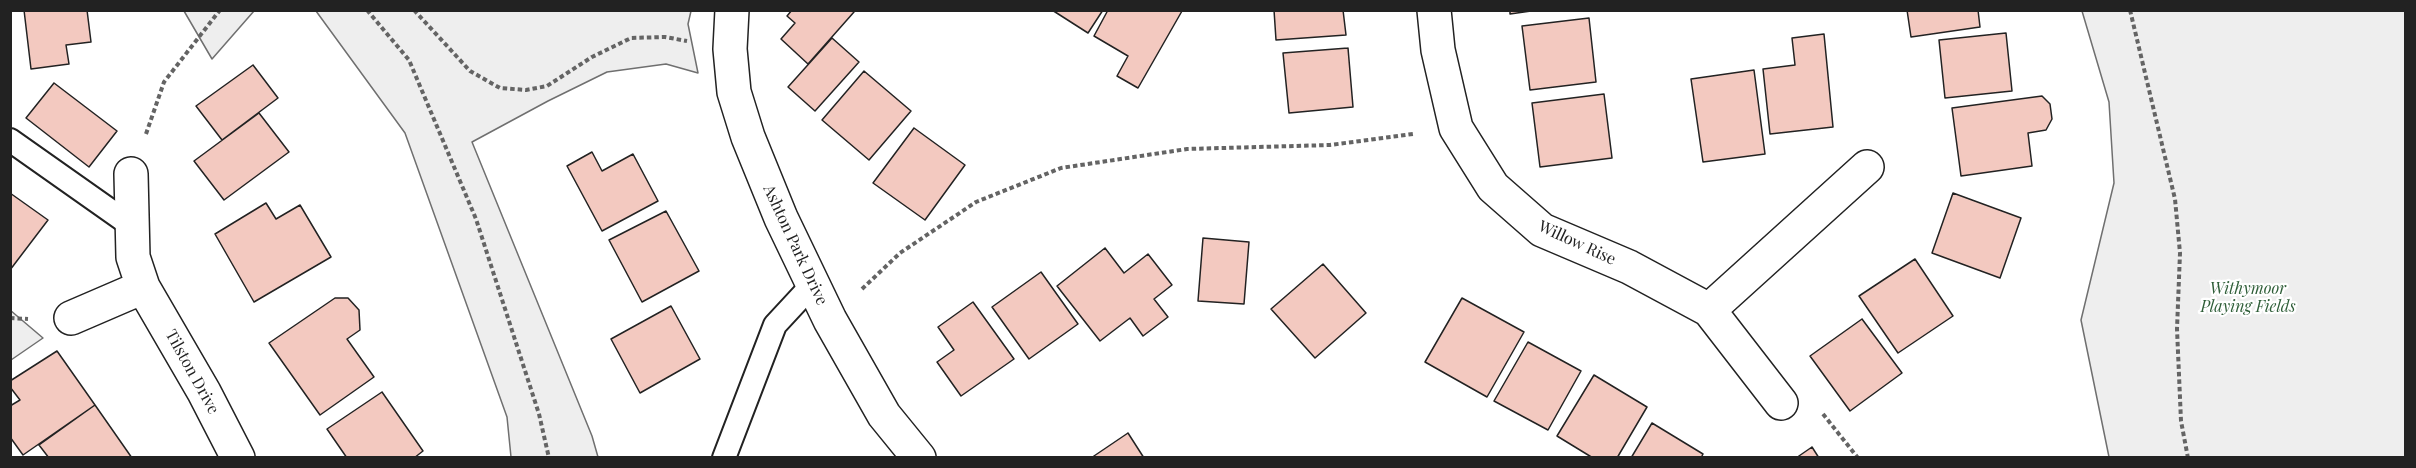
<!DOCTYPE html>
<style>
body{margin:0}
#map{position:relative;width:2416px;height:468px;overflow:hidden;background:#fff;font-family:"Playfair Display",serif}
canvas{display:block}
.frame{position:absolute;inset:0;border:12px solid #222;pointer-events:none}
</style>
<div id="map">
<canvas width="2416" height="468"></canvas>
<div class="frame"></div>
</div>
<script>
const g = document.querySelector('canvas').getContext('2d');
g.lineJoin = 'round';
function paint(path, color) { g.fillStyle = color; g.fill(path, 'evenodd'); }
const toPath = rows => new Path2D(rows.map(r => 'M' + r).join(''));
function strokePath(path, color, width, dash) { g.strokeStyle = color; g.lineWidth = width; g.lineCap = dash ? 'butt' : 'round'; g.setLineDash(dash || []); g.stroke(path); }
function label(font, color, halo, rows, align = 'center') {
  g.font = font + ' "Playfair Display",serif'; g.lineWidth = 4.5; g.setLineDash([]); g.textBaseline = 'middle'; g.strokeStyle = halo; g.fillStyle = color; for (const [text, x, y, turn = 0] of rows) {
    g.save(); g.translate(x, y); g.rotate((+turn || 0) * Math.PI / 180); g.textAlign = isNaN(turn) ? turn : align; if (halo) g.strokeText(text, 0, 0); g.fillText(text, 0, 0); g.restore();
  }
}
const green = toPath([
 [184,11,254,11,212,59,184,11],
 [316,11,691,11,688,24,698,73,666,64,607,72,548,101,472,142,592,436,598,457,511,457,507,417,405,133,316,11],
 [2082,11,2405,11,2405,457,2109,457,2081,320,2114,183,2109,102,2082,11],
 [10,310,43,338,11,360,10,360,10,310]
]);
paint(green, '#eee');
strokePath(green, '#6f6f6f', 1.5);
const building = toPath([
 [24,10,87,10,91,42,66,45,69,64,31,69,24,10],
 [792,10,853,10,854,12,808,64,781,39,795,23,787,16,792,10],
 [1052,10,1103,10,1088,33,1052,10],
 [1108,10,1182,11,1138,88,1117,76,1128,56,1094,36,1108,10],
 [1274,10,1343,10,1346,35,1276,40,1274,10],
 [1510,10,1538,10,1510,14,1510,10],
 [1907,10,1978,10,1980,27,1911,37,1907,10],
 [1589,18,1596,82,1530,90,1522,26,1589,18],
 [2006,33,2012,91,1945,98,1939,40,2006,33],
 [1824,34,1833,127,1770,134,1763,69,1795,65,1792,38,1824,34],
 [832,38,859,62,815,111,788,87,832,38],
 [1348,48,1353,107,1289,113,1283,53,1348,48],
 [253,65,278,98,222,140,196,106,253,65],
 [1754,70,1765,154,1703,162,1691,79,1754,70],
 [864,71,911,111,869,160,822,120,864,71],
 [54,83,117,131,89,167,26,118,54,83],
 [1604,94,1612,158,1540,167,1532,103,1604,94],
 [2042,96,2050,104,2052,119,2046,130,2028,133,2032,166,1961,176,1952,108,2042,96],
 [259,113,289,152,224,200,194,161,259,113],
 [914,128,965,165,925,220,873,183,914,128],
 [592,152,602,171,633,154,658,201,602,231,567,166,592,152],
 [10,193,48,220,10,270,10,193],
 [1953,193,2021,218,2000,278,1932,253,1953,193],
 [266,203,276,219,300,205,331,257,254,302,215,234,266,203],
 [666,211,699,271,642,302,609,240,666,211],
 [1203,238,1249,242,1244,304,1198,301,1203,238],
 [1105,248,1124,273,1148,254,1172,285,1154,299,1168,317,1143,336,1130,318,1100,341,1057,286,1105,248],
 [1915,259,1953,316,1898,353,1859,296,1915,259],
 [1323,264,1366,313,1315,358,1271,309,1323,264],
 [1041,272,1078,324,1029,359,992,307,1041,272],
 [335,298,348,298,359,310,360,330,347,339,374,377,320,415,269,343,335,298],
 [1462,298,1524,332,1487,397,1425,362,1462,298],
 [973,302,1014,359,961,396,937,362,954,350,938,327,973,302],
 [671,306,700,359,640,393,611,339,671,306],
 [1862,319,1902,373,1850,411,1810,356,1862,319],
 [1528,342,1581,371,1548,430,1494,401,1528,342],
 [57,351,95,405,23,455,10,437,10,406,20,400,10,387,10,381,57,351],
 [1594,375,1647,407,1617,458,1593,458,1557,436,1594,375],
 [382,392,423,451,414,458,347,458,327,429,382,392],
 [95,405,132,458,49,458,39,445,95,405],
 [1652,423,1703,454,1701,458,1631,458,1652,423],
 [1128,433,1144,458,1091,458,1128,433],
 [1812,447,1819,458,1796,458,1812,447]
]);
paint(building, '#f3c9c0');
strokePath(building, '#222', 1.5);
const lane = toPath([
 [10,140,132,226],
 [724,458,775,325,813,284]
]);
const street = toPath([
 [732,10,730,49,734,92,748,137,781,218,830,320,884,415,919,458],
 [1434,10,1438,50,1456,128,1493,187,1542,230,1629,267,1709,310,1781,403],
 [131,174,133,257,143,287,204,392,238,458],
 [1709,310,1867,167],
 [71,318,143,287]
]);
strokePath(lane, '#222', 26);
strokePath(street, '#222', 36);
strokePath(toPath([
 [367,10,409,60,476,219,539,414,549,458],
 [414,10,470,71,500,88,526,90,547,86,592,57,631,38,665,37,687,41],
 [2130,10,2175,199,2180,253,2177,329,2181,421,2188,458],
 [146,134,164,82,220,10],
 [862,289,900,253,976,202,1061,168,1187,149,1330,145,1413,134],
 [10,318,28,319],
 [1823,414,1858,458]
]), '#646464', 4, [4.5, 3]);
strokePath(lane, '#fff', 22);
strokePath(street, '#fff', 33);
label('16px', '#222', '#fff', [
 ["Willow Rise",1577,243,25],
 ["Ashton Park Drive",795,245,65],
 ["Tilston Drive",192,372,61]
]);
label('italic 16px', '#2f5e38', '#fff', [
 ["Withymoor",2248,289],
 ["Playing Fields",2248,307]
]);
</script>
